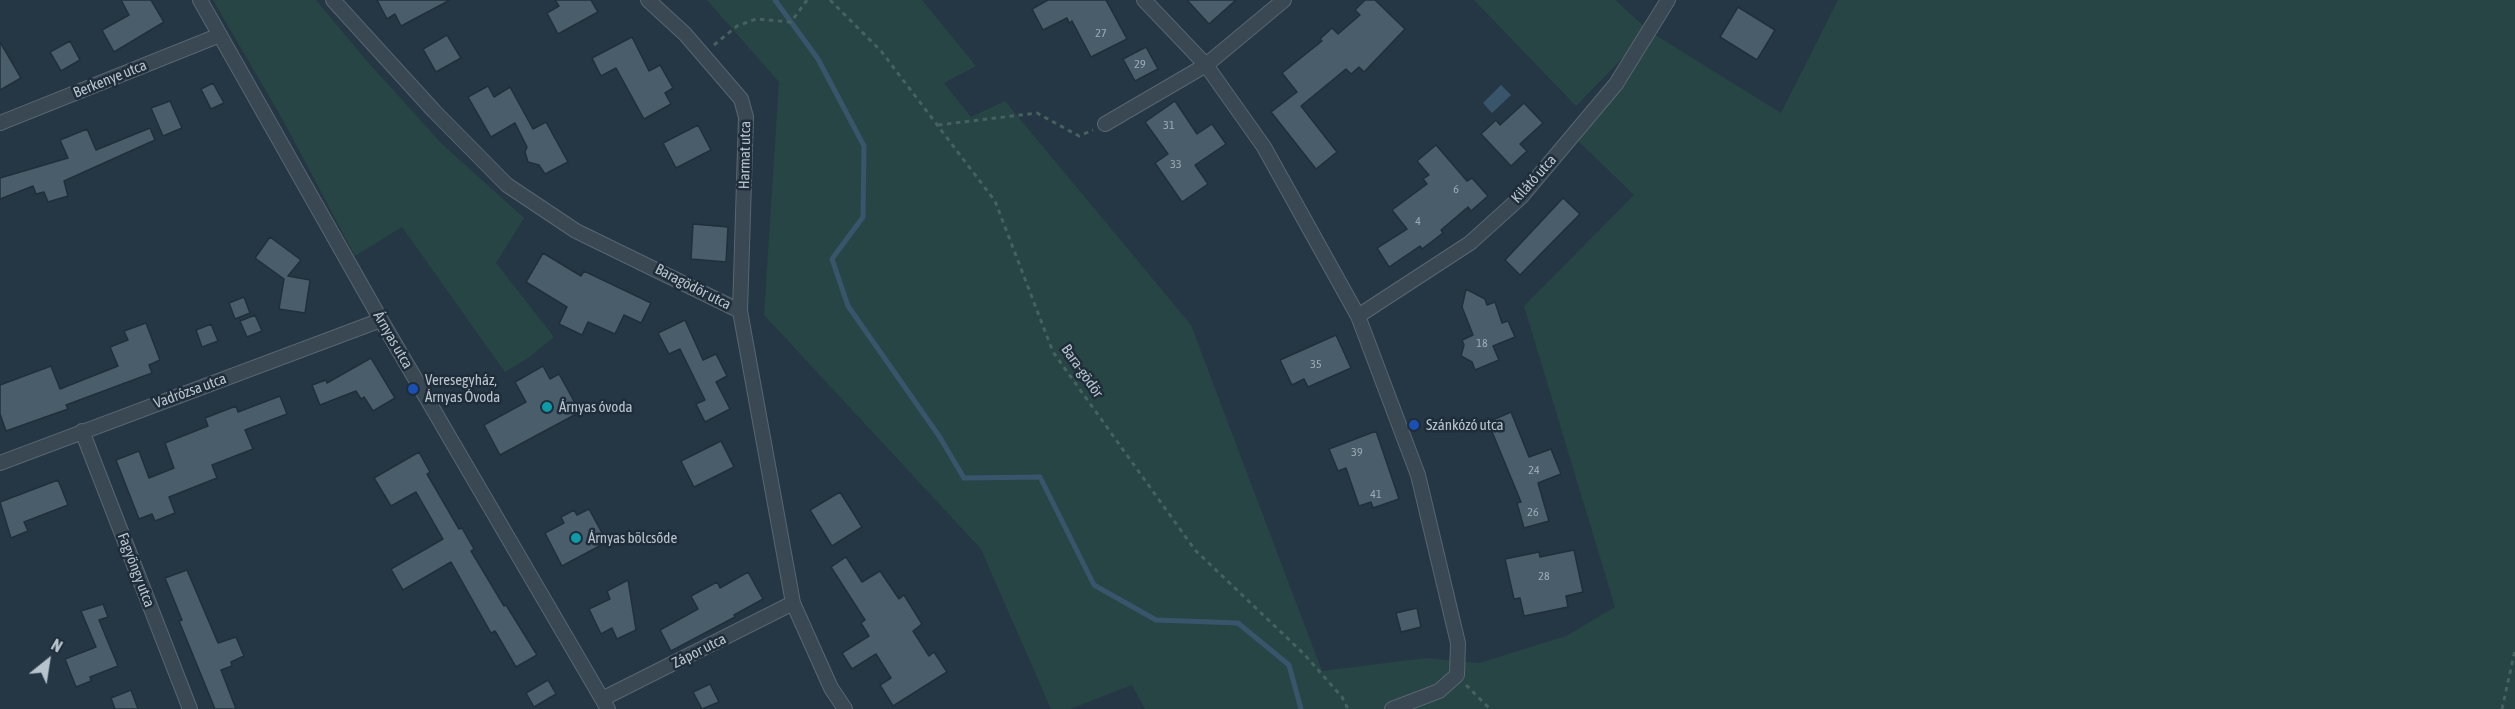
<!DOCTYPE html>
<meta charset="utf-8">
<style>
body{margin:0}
#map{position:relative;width:2515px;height:709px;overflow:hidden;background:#253744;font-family:"Asap Condensed",sans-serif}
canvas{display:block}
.north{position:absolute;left:18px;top:631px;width:60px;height:60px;-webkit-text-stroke:4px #1e2d39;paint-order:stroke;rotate:30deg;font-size:16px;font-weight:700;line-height:24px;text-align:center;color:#b7c3cd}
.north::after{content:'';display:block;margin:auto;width:21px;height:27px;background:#b7c3cd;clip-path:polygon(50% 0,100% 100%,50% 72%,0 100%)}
</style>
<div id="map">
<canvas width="2515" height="709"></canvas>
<div class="north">N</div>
</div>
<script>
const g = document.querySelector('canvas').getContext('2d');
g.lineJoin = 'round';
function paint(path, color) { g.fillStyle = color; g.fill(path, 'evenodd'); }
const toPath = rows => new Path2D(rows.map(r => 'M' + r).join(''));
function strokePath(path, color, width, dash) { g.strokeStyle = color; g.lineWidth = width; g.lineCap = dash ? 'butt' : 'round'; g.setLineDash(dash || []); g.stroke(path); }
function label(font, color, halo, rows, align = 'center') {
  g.font = font + ' "Asap Condensed",sans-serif'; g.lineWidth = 5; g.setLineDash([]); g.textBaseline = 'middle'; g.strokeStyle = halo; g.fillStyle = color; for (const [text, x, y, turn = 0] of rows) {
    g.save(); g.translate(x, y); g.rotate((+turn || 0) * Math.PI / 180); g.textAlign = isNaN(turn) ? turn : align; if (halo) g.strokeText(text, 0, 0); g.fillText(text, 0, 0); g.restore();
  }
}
paint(toPath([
 [213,0,316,0,366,60,441,143,524,218,496,263,554,337,528,358,505,372,402,227,355,256,284,122],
 [707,0,922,0,976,66,944,83,971,117,1005,101,1191,325,1322,671,1426,658,1479,663,1566,636,1615,607,1524,306,1634,195,1572,135,1646,34,1576,106,1474,0,1615,0,1649,31,1781,113,1838,0,2515,0,2515,709,1145,709,1132,685,1070,709,1051,709,981,549,764,315,779,82]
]), '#274545');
paint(toPath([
 [1501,85,1511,95,1492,113,1483,103]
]), '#38556c');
strokePath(toPath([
 [775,0,818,59,864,146,863,217,832,259,848,306,939,436,964,478,1040,477,1094,585,1156,620,1238,623,1289,665,1301,709]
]), '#38556c', 5);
const building = toPath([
 [121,0,151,0,164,22,114,52,102,30,129,15,121,0],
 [377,0,450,0,401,26,395,14,387,19,377,0],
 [555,0,591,0,598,12,558,34,547,13,559,6,555,0],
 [1048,0,1106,0,1127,39,1091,57,1072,21,1069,23,1067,18,1043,30,1032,9,1048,0],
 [1187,0,1236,0,1209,24,1187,0],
 [1365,0,1375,0,1405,29,1364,72,1359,67,1351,74,1346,69,1301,106,1337,152,1316,169,1271,112,1297,92,1282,73,1322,41,1320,39,1332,28,1338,34,1360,15,1355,10,1365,0],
 [1738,7,1775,30,1757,60,1720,37,1738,7],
 [447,35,461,58,436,72,423,49,447,35],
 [632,37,649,71,660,65,673,88,665,93,671,104,644,119,616,68,601,76,592,58,632,37],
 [70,41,80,60,61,71,50,52,70,41],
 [0,42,21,78,0,90,0,42],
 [1146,47,1158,69,1135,81,1123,59,1146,47],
 [213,83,224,103,211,109,201,89,213,83],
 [488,86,494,97,510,87,533,129,546,122,568,162,545,174,539,165,528,162,525,152,527,147,515,123,491,137,468,97,488,86],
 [170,101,182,128,163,136,151,108,170,101],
 [1175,101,1197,134,1212,124,1226,144,1195,165,1208,184,1182,202,1155,163,1168,154,1145,122,1175,101],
 [1524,103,1543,123,1520,144,1527,151,1511,166,1481,134,1496,120,1500,125,1524,103],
 [698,125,711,150,676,168,663,143,698,125],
 [150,128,155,140,64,181,68,196,48,202,44,192,36,194,33,186,0,199,0,178,68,158,60,140,87,129,96,150,150,128],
 [1436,145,1467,181,1472,178,1488,196,1471,211,1468,207,1441,230,1443,233,1422,249,1420,246,1389,267,1377,248,1407,229,1392,210,1427,184,1423,179,1429,175,1417,161,1436,145],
 [1563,198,1580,214,1520,275,1505,260,1563,198],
 [693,224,728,227,726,262,691,259,693,224],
 [270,237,301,260,288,276,310,280,305,313,279,309,284,279,255,258,270,237],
 [543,253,581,276,584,271,651,303,641,323,624,315,615,334,588,322,582,335,559,324,567,307,526,282,543,253],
 [1466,289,1485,299,1487,305,1495,302,1502,323,1508,321,1515,337,1493,346,1499,360,1475,370,1472,362,1461,356,1464,345,1462,340,1473,335,1462,307,1466,289],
 [244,297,250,313,235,319,229,303,244,297],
 [255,315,262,331,247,337,240,321,255,315],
 [685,320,703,360,716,354,727,376,716,382,730,409,705,422,696,404,705,400,680,349,669,354,658,333,685,320],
 [146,323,160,360,149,365,152,373,66,405,68,409,6,431,0,414,0,385,51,366,60,389,118,366,110,347,128,340,124,331,146,323],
 [211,324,218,341,202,347,196,330,211,324],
 [1336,335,1351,368,1308,387,1304,379,1292,385,1280,360,1336,335],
 [371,358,395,398,373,411,364,397,361,399,356,391,320,405,312,385,326,380,327,383,371,358],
 [543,366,550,379,559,374,580,412,500,455,484,425,526,402,515,382,543,366],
 [280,396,287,414,245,430,253,449,212,465,217,478,169,497,175,513,155,521,152,514,139,519,116,460,139,451,149,478,174,468,165,443,208,426,205,418,236,406,238,412,280,396],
 [1511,412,1529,457,1551,449,1561,474,1538,483,1549,521,1524,528,1517,503,1521,502,1488,422,1511,412],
 [1376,431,1399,499,1373,508,1371,502,1359,506,1346,468,1338,471,1329,449,1376,431],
 [721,441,734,467,694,487,681,461,721,441],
 [419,452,430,472,427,474,459,529,462,528,474,549,471,551,504,606,506,605,537,655,516,667,495,631,491,633,451,562,403,590,391,569,443,539,416,492,391,506,374,478,419,452],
 [58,480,68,505,24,522,28,531,11,538,0,502,58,480],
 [840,492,862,527,832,546,810,510,840,492],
 [589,509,607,542,562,566,545,533,564,523,561,517,574,510,577,515,589,509],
 [1574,550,1583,592,1566,596,1568,607,1524,616,1520,598,1514,599,1505,559,1539,552,1540,557,1574,550],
 [846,557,862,582,880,571,899,599,904,595,922,624,913,631,929,656,934,652,947,672,893,706,880,685,891,678,876,654,852,669,842,653,869,636,861,623,865,620,831,567,846,557],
 [187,570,218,643,236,637,244,656,231,662,232,666,221,670,236,709,215,709,179,621,182,620,165,578,187,570],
 [748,572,763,599,734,615,735,617,671,651,660,630,698,609,691,596,717,582,720,588,748,572],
 [628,580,636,630,617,639,612,628,601,634,589,609,610,599,607,591,628,580],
 [103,604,108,617,99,620,118,666,90,677,91,681,76,687,65,659,96,647,81,611,103,604],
 [1417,608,1421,627,1401,632,1396,613,1417,608],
 [548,680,556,694,534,707,526,693,548,680],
 [710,684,719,702,702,709,693,692,710,684],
 [131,690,138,709,115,709,111,698,131,690]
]);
paint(building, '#495d6b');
strokePath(building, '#212f3b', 1.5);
const minor = toPath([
 [200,0,381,320,608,709],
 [333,0,434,111,507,185,576,231,740,311,793,603,831,688,845,709],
 [648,0,685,34,741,99,746,117,740,311],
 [1144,0,1206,65,1264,147,1358,316,1418,475,1458,643,1457,675,1439,691,1392,709],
 [0,123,220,35],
 [1105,124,1206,65,1284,0],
 [1358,316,1470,243,1521,197,1616,84,1668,0],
 [82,431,190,709],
 [0,463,381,320],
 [604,698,793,603]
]);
strokePath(minor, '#586671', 16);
strokePath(toPath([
 [830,0,881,51,995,201,1053,352,1195,550,1304,654,1342,697,1348,709],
 [714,45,737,26,756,19,791,22,807,0],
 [938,125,1037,113,1079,136,1093,130],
 [1466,685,1490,709],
 [2502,709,2515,650]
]), '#466160', 3, [4.5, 4.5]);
strokePath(minor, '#3a4854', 14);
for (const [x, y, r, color] of [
 [413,389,6,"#1a4fb4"],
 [547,407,6,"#0f9aa8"],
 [1414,425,6,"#1a4fb4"],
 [576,538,6,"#0f9aa8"]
]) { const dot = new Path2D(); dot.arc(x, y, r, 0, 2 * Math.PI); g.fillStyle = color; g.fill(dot); strokePath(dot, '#1e2d39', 2); }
label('12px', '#9caab4', null, [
 ["27",1101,33],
 ["29",1140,64],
 ["31",1169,125],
 ["33",1176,164],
 ["6",1456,189],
 ["4",1418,221],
 ["18",1482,343],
 ["35",1316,364],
 ["39",1357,452],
 ["24",1534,470],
 ["41",1376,494],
 ["26",1533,512],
 ["28",1544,576]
]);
label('15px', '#b7c3cd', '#1e2d39', [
 ["Berkenye utca",110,79,-22],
 ["Harmat utca",745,155,-89],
 ["Kilátó utca",1534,179,-48],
 ["Baragödör utca",693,287,27],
 ["Árnyas utca",393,340,60],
 ["Bara-gödör",1082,371,55],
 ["Vadrózsa utca",190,391,-20],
 ["Fagyöngy utca",136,570,69],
 ["Zápor utca",699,651,-27]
]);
label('15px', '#b7c3cd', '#1e2d39', [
 ["Veresegyház,",425,380],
 ["Árnyas Óvoda",425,397],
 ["Árnyas óvoda",559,407],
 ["Szánkózó utca",1426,425],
 ["Árnyas bölcsőde",588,538]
], 'left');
</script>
